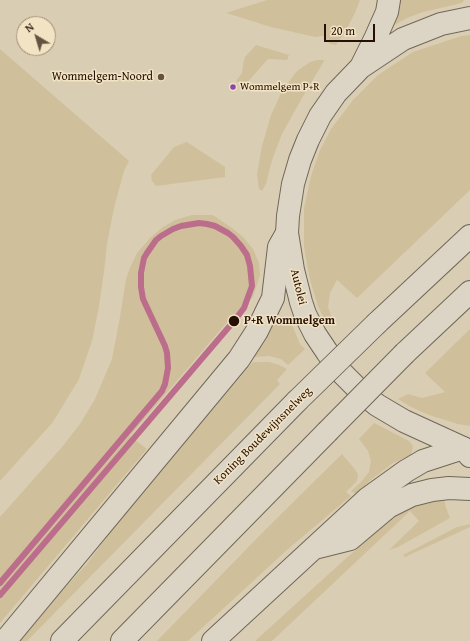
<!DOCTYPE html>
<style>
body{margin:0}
#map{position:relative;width:470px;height:641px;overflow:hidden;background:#d9ceb3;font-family:"Gentium Book Plus",serif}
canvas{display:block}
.north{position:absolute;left:16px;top:16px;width:40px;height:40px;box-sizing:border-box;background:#f1e3c3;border:1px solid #a08e77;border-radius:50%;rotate:322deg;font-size:11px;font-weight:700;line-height:16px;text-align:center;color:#260f04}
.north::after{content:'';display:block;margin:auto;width:14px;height:18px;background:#655241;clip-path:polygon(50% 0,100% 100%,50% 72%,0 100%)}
.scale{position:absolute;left:324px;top:24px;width:51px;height:18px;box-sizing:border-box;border:2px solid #260f04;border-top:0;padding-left:5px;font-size:12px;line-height:14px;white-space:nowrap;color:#260f04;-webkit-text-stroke:3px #f1e3c3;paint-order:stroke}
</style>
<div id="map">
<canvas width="470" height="641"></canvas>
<div class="north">N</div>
<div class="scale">20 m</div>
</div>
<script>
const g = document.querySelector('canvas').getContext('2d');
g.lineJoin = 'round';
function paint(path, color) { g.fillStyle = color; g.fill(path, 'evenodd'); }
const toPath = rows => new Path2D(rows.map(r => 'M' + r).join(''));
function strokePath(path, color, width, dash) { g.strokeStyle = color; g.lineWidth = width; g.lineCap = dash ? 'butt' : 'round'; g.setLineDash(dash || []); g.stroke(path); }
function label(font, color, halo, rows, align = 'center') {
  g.font = font + ' "Gentium Book Plus",serif'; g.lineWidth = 3; g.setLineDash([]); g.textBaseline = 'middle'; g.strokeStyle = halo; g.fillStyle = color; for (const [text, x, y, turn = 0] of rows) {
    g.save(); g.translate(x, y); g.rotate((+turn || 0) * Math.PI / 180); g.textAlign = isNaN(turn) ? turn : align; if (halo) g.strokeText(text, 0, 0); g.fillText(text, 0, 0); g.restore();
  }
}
paint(toPath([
 [267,0,360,0,355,13,345,32,336,45,330,44,324,36,315,37,271,27,236,16,226,13],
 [398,0,464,0,462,3,423,12,407,18,391,27],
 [470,35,470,190,357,298,337,280,330,293,328,307,333,321,328,327,318,306,310,280,304,247,304,208,311,176,320,150,331,129,353,100,378,75,413,52,461,36],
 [256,45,289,55,287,60,268,59,244,86,236,81,242,73,243,64,245,57],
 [0,49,129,161,124,171,114,208,107,244,104,272,99,306,92,341,79,379,53,422,0,481],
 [317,60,323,60,324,61,302,98,282,134,272,160,266,184,262,191,259,189,257,174,262,146,271,115,282,91,297,71,310,62],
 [187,142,225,167,225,177,156,186,152,181,151,175,174,147],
 [192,215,213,215,232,228,243,237,253,249,259,263,260,275,253,297,228,321,130,436,147,449,0,623,0,517,62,447,80,424,95,399,112,359,120,317,126,279,130,268,137,253,150,238,163,227,175,220],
 [290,320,300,344,305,349,288,365,281,359,269,356,253,357,266,339,275,321],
 [470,329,470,426,458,424,429,415,411,407,398,399,408,394,422,398,445,392,425,373],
 [253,362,269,362,279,365,287,369,277,380,280,384,27,641,20,641,59,594,87,564,122,516],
 [374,423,409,441,413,446,411,455,393,463,373,478,356,494,351,491,360,483,369,472,371,461,368,451,359,439],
 [342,454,353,467,358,474,357,481,346,492,351,496,288,549,188,641,157,641,263,532],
 [444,499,446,508,450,518,398,547,389,550,419,521,410,511,272,641,255,641,343,561,389,521,403,511,420,503],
 [470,524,470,527,405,557,403,555,457,527]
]), '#d0bf9b');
const primary = toPath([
 [470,18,441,24,403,39,361,67,336,93,320,116,308,140,300,160,293,184,288,216,287,233,293,270,301,302,305,314,315,334,327,352,342,373,360,391,377,405,404,421,463,448,470,456],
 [362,65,375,39,387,12,389,0]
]);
const highway = toPath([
 [377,323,470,236],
 [405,353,470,292],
 [318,547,350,539,388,507,412,495,432,490,449,488,470,489],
 [5,641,239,359,257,331,273,298,279,247,287,233],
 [62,641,297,401],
 [122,641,327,432],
 [213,641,367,499,406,471,423,461,463,448]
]);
strokePath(primary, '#706759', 24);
strokePath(highway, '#706759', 24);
strokePath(primary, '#dcd5c5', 22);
strokePath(highway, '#dcd5c5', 22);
const highwayBridge = toPath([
 [297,401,377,323],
 [327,432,405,353]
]);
strokePath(highwayBridge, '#706759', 24, []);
strokePath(highwayBridge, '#dcd5c5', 22);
strokePath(toPath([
 [0,583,162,391,165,384,168,368,167,353,165,346,143,299,141,287,141,273,144,258,147,253,156,240,161,236,173,229,181,226,199,223,207,224,215,226,228,233,233,237,241,246,247,255,250,266,252,286,244,308,234,321,0,595]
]), '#bc6d8b', 6);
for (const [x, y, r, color] of [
 [161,77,4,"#655241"],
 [233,87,3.5,"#8e44ad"],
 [234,321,6,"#260f04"]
]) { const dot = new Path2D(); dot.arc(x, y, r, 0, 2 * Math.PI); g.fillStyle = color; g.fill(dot); strokePath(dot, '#f1e3c3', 1.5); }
label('11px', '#260f04', '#f1e3c3', [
 ["Wommelgem P+R",240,87]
], 'left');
label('12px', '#260f04', '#f1e3c3', [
 ["Wommelgem-Noord",153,77]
], 'right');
label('12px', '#260f04', '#f1e3c3', [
 ["Autolei",298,287,76],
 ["Koning Boudewijnsnelweg",263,436,-45]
]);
label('bold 12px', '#260f04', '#f1e3c3', [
 ["P+R Wommelgem",244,321]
], 'left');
</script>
